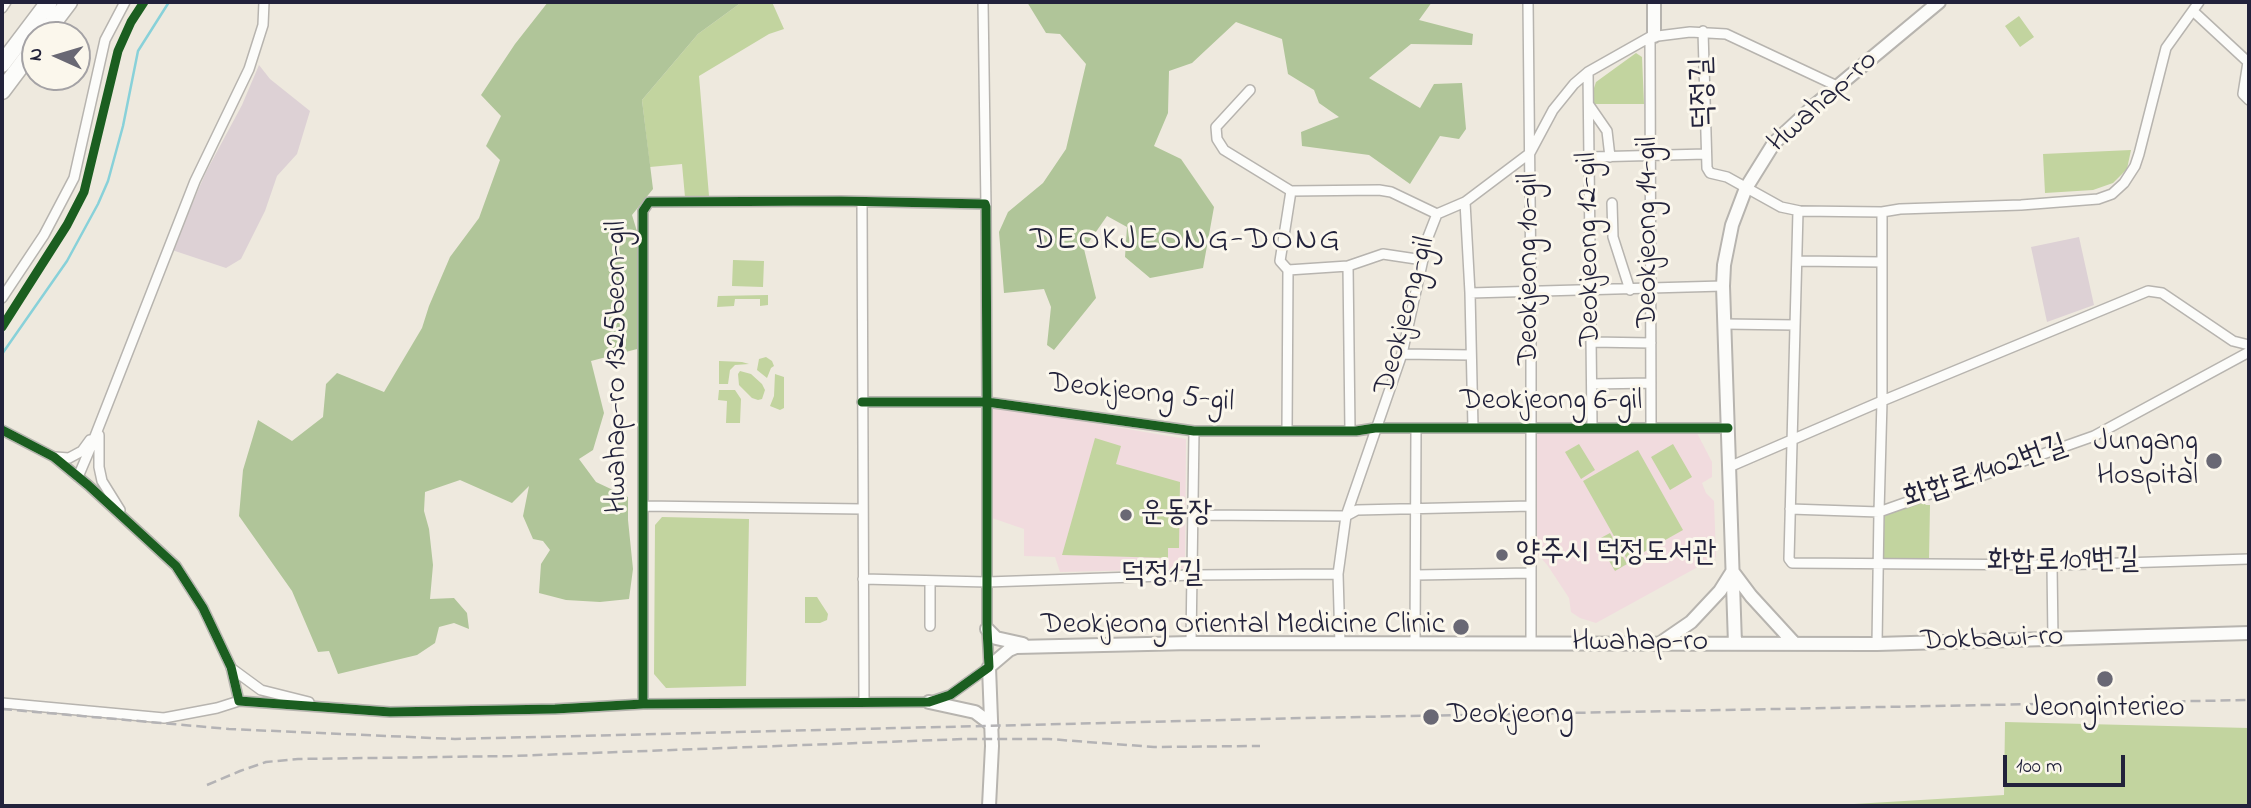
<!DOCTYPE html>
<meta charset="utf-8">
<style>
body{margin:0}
#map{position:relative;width:2251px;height:808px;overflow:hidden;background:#eee9de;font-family:"Indie Flower",sans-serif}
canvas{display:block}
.frame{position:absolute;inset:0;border:4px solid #22223b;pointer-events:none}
.north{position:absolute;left:21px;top:21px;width:70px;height:70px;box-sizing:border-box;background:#fbf7ec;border:2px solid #a4a2a5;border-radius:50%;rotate:274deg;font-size:19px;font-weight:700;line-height:28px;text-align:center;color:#22223b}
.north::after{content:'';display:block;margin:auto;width:24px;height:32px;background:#696874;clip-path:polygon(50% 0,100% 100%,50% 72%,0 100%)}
.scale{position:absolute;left:2003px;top:755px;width:122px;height:32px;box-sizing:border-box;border:4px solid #22223b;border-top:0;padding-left:9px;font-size:21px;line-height:24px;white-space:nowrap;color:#22223b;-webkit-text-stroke:5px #fbf7ec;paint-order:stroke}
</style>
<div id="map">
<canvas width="2251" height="808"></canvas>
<div class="frame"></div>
<div class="north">N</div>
<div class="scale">100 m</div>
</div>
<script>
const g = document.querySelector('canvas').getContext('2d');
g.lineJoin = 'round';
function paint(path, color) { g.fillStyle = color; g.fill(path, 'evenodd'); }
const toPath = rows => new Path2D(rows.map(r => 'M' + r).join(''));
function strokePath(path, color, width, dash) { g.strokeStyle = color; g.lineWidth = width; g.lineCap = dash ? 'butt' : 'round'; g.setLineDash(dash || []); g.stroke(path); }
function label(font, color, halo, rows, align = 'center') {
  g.font = font + ' "Indie Flower","Poor Story",sans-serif'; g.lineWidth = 6; g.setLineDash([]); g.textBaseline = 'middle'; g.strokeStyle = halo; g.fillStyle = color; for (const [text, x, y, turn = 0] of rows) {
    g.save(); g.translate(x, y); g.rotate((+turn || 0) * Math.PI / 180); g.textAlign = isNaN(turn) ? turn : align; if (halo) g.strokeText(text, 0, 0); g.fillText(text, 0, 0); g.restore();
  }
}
paint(toPath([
 [992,406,1186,439,1185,569,1060,572,1055,557,1024,556,1024,529,992,518],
 [1540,432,1697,433,1712,462,1712,477,1702,483,1706,493,1714,501,1716,557,1596,623,1580,618,1571,612,1569,598,1548,566,1535,551,1533,438]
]), '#f1dbde');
paint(toPath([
 [259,65,270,79,310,111,297,154,277,176,265,211,241,259,226,268,172,250,206,172,242,105],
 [2079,237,2094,305,2047,322,2031,247]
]), '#ddd1d5');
paint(toPath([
 [742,2,772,2,784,29,769,34,699,76,709,196,685,197,682,164,650,167,642,100,698,34],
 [2019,16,2034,37,2020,47,2005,26],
 [1636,53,1642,57,1644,104,1594,104,1594,88,1596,82],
 [2131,150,2127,169,2113,183,2093,190,2045,193,2043,154],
 [733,260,764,261,763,287,732,286],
 [768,295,768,305,760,306,760,299,735,299,734,306,717,307,718,296],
 [766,357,772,361,774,366,771,368,767,378,757,370,759,359],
 [719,361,742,362,749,364,735,365,730,370,728,384,719,384],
 [740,371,751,374,762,384,765,390,762,399,758,400,752,398,739,385,738,374],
 [775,374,784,377,784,408,780,410,770,406,774,396],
 [719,390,735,390,741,399,740,423,726,423,727,401,718,400],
 [1095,438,1121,446,1116,464,1180,482,1179,548,1168,548,1168,558,1062,555],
 [1579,444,1595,470,1581,479,1565,452],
 [1673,444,1692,477,1670,490,1651,457],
 [1638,450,1683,530,1628,561,1583,481],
 [1922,501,1926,505,1930,505,1929,559,1882,559,1883,515],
 [662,517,749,519,746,686,666,688,654,674,655,525],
 [1610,533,1627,564,1615,571,1597,540],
 [805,597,817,597,828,614,827,620,820,623,805,623],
 [2005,722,2249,728,2249,806,1821,806,2004,795]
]), '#c2d49f');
paint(toPath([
 [548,2,742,2,698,34,642,100,653,189,632,215,639,238,641,348,591,361,604,413,593,450,579,459,596,482,628,497,628,520,633,569,629,599,600,602,566,600,539,593,541,564,550,550,543,541,533,539,523,516,529,486,512,503,460,480,425,492,424,511,429,529,433,565,430,599,454,598,467,613,469,629,454,623,439,627,435,643,417,655,338,674,329,651,318,652,292,591,239,516,243,470,258,420,292,441,323,417,326,384,337,373,384,392,422,328,429,306,450,257,479,218,500,160,486,146,501,116,481,95,515,44],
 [1027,2,1432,2,1419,20,1473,34,1472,45,1411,44,1369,78,1420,108,1434,84,1462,83,1466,129,1459,139,1440,136,1410,184,1369,155,1302,146,1301,132,1339,117,1319,103,1314,90,1288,74,1282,39,1236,22,1192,63,1169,71,1168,113,1154,146,1181,159,1214,207,1203,268,1150,278,1125,257,1127,227,1107,216,1084,249,1096,298,1054,350,1047,345,1051,307,1044,289,1004,293,999,232,1008,212,1043,183,1066,149,1086,64,1060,34,1046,33]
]), '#b0c599');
strokePath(toPath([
 [2,354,67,261,98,204,108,181,123,126,138,51,169,2]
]), '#88d1d9', 2.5);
const street = toPath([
 [983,2,986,207],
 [1528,2,1531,292,1531,644],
 [2,8,6,2],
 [2193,11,2248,62,2243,94,2249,100],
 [1703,31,1707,168,1710,173,1727,177,1781,207,1800,211,1882,212,1900,209,2021,205,2098,199,2112,194,2124,183,2135,166,2139,154,2166,48,2199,2],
 [1650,37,1651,427],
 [1588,72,1592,426],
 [1250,90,1216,127,1217,139,1224,150,1291,191,1379,190,1391,192,1437,214],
 [1589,105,1607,131,1610,157],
 [1590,157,1706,154],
 [862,202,864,702],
 [1465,202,1470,293,1473,428],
 [1612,203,1613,237,1630,290],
 [1798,211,1789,559,1792,563,2058,565,2249,559],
 [1882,212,1882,401,2148,291,2162,293,2233,341,2249,345],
 [1797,261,1882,262],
 [1348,266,1350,431],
 [1288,270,1348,266,1383,254,1423,260],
 [1470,293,1723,286],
 [2,298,44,235,74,178,105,40,125,2],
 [1724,324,1795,325],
 [1592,342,1651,343],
 [1402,354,1471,355],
 [1592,384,1651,383],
 [2,430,54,457,88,485,176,566,203,608,231,667,239,701,390,712,555,709,643,704,929,702,950,695,989,667,987,629,987,402,862,402],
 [1287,431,1288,270,1280,261,1291,191],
 [99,435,99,467,102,481,120,510],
 [55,457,69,458,82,451,90,440],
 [1729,467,1882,401,1879,512,2094,436,2249,352],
 [78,477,92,444,195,181,249,69,263,25,264,2],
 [643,506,862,509],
 [1790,509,1879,512,1877,644],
 [1193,515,1346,516,1357,510,1531,506],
 [2052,565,2053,639],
 [1416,575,1530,573],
 [863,579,987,582,1193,575,1338,574],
 [930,626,930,581],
 [1191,643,1194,431],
 [1415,643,1416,428],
 [1340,644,1338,574,1346,516,1402,354,1428,237,1437,214,1465,202,1530,153,1553,110,1574,84,1588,72,1650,37,1690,32,1726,34,1837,86],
 [231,668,261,690,309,702],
 [2,703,164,718,217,708,239,701],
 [643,704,643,211,649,202,841,201,985,204,986,207,987,402,1194,431,1356,431,1375,428,1728,428]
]);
const secondary = toPath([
 [1654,2,1654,36],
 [1733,572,1751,596,1795,644],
 [987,629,996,638,1023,644],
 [1659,644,1691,622,1720,591,1732,572],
 [1735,644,1723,286,1724,265,1732,225,1746,188,1774,143,1814,106,1939,2],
 [929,702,975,712,987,721,992,727],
 [989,806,992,746,989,667,1009,650,1016,647,1191,643,1877,644,2249,633]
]);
const highway = toPath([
 [44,35,69,2],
 [2,64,49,2],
 [2,91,35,47]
]);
strokePath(street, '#b7b4af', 12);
strokePath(secondary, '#b7b4af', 16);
strokePath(highway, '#b7b4af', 19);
strokePath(street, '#fcfcfa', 9);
strokePath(secondary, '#fcfcfa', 12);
strokePath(highway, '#fcfcfa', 16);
strokePath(toPath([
 [2,709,229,729,455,739,1305,718,2249,700],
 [207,785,240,771,266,762,298,759,512,756,964,739,1049,739,1154,747,1260,746]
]), '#b4b3b5', 2.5, [10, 5]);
strokePath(toPath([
 [2,327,67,225,84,192,118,51,131,22,144,2],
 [2,430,54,457,88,485,176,566,203,608,231,667,239,701,390,712,555,709,643,704,929,702,950,695,989,667,987,629,987,402,862,402],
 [643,704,643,211,649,202,841,201,985,204,986,207,987,402,1194,431,1356,431,1375,428,1728,428]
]), '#1b5e20', 9);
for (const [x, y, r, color] of [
 [2214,461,9,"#696874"],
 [1126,515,7,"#696874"],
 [1502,555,7,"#696874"],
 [1461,627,9,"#696874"],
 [2105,679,9,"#696874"],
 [1431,717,9,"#696874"]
]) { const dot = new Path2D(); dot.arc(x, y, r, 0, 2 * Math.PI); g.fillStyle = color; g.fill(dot); strokePath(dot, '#fbf7ec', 2.5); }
label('30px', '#22223b', '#fbf7ec', [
 ["덕정길",1705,93,-92],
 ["Hwahap-ro",1824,103,-42],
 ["Deokjeong 14-gil",1650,232,-90],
 ["Deokjeong 12-gil",1591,249,-91],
 ["Deokjeong 10-gil",1531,269,-90],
 ["Deokjeong-gil",1407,316,-75],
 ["Hwahap-ro 1325beon-gil",619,367,-90],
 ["Deokjeong 5-gil",1141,395,6],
 ["Deokjeong 6-gil",1551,403],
 ["화합로1402번길",1986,474,-19],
 ["화합로109번길",2063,563,-1],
 ["덕정1길",1162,576,-1],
 ["Dokbawi-ro",1992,641,-2],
 ["Hwahap-ro",1640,644]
]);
label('30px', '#22223b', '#fbf7ec', [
 ["Jungang",2198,444,"right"],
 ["Hospital",2198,478,"right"],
 ["운동장",1140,515],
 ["양주시 덕정도서관",1516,555],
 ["Deokjeong Oriental Medicine Clinic",1445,627,"right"],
 ["Jeonginterieo",2105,710,"center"],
 ["Deokjeong",1447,717]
], 'left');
g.letterSpacing = '2px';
label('33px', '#22223b', '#fbf7ec', [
 ["DEOKJEONG-DONG",1186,243]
]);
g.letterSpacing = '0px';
</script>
